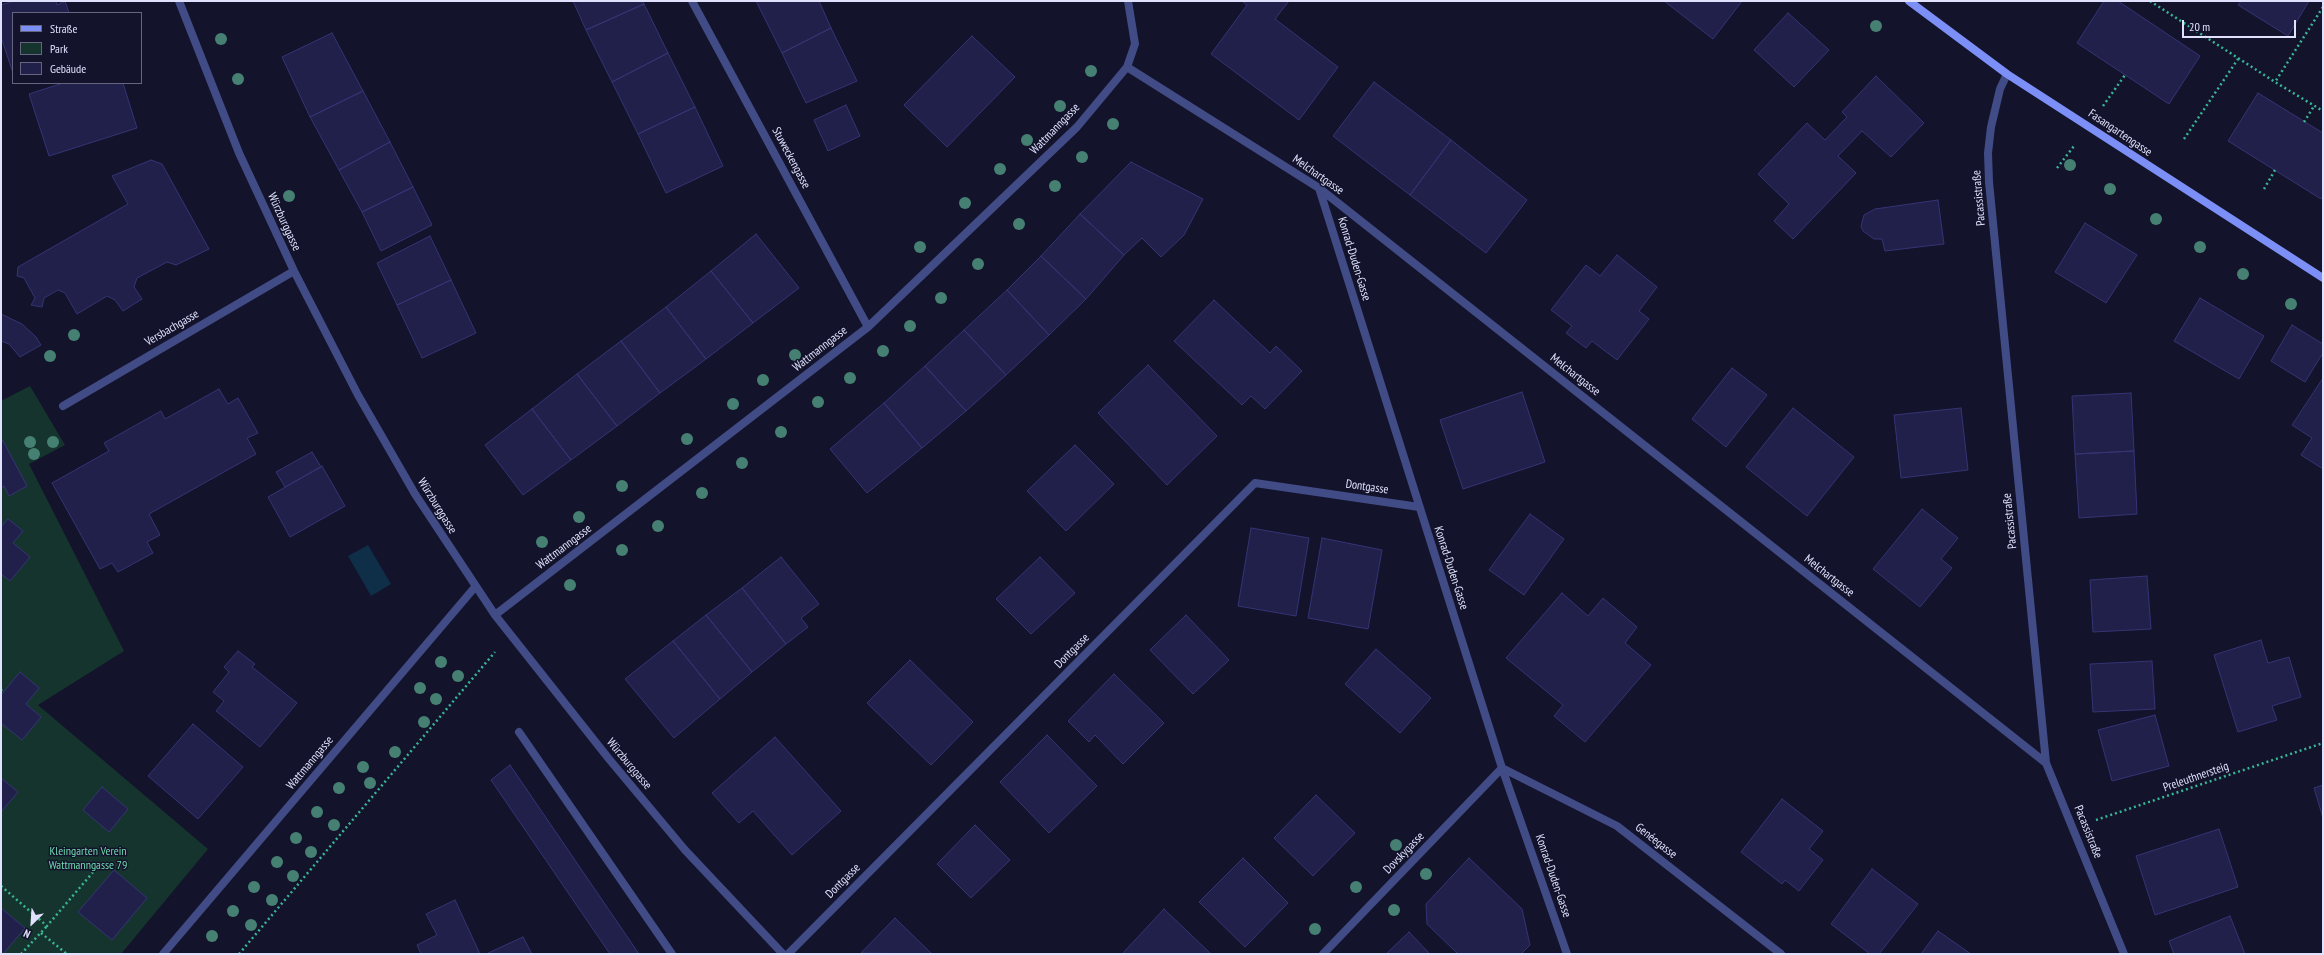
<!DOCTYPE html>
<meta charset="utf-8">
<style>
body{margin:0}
#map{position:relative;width:2324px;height:955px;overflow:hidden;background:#13132b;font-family:"PT Sans Narrow",sans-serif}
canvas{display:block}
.frame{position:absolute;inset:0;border:2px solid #dfe1fd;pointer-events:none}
.legend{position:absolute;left:12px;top:12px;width:130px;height:72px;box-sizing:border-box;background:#13132b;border:1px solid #65657f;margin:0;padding:5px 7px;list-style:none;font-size:12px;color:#dfe1fd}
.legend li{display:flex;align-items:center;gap:8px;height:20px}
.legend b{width:20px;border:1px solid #65657f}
.north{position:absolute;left:12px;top:903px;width:40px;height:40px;-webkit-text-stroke:3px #13132b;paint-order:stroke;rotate:205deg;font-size:11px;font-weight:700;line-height:16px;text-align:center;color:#dfe1fd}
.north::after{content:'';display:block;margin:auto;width:14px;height:18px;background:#dfe1fd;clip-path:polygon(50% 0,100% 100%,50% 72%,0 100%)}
.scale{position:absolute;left:2182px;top:20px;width:114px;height:18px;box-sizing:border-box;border:2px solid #dfe1fd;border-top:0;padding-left:5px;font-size:12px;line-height:14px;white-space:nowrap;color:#dfe1fd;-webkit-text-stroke:3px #13132b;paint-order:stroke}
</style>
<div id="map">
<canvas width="2324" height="955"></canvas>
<div class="frame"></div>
<ul class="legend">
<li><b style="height:5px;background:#7c8ff7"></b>Straße</li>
<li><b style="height:11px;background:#16342e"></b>Park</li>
<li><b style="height:11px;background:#21204a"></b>Gebäude</li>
</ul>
<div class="north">N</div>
<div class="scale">20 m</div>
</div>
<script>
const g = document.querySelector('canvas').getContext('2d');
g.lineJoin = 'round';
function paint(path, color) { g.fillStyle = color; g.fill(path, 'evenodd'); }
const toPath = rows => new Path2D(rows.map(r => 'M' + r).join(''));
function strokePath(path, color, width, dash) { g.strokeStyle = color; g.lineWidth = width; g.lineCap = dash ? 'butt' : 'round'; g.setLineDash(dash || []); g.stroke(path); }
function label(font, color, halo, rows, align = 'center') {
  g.font = font + ' "PT Sans Narrow",sans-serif'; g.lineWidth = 3; g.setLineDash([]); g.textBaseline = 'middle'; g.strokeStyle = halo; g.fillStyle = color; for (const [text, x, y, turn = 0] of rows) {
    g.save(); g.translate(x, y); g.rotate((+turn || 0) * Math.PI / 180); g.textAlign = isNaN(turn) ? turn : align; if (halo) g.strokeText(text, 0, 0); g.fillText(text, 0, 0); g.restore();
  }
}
paint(toPath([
 [30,386,65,445,29,464,124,651,38,705,208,849,121,954,1,954,1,401]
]), '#16342e');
paint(toPath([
 [368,545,391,584,371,596,348,556]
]), '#0f2e48');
const building = toPath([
 [14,1,56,1,57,5,65,1,69,13,13,13,13,73,1,37,1,5,14,1],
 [573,1,642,1,644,4,586,30,573,1],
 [756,1,819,1,831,28,782,53,756,1],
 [1242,1,1289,1,1275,19,1338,67,1299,120,1211,54,1247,5,1242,1],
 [1664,1,1742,1,1713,39,1664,1],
 [2104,1,2118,1,2200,56,2169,104,2077,43,2104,1],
 [2241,1,2309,1,2288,36,2238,5,2241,1],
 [644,4,668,53,612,82,586,30,644,4],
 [1788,13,1829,50,1794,87,1754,50,1788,13],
 [831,28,857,81,806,103,782,53,831,28],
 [332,33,363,91,310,117,282,57,332,33],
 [972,36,1015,77,947,147,904,105,972,36],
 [668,53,695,107,638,134,612,82,668,53],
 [1876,76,1924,123,1891,157,1862,131,1838,156,1856,173,1793,239,1774,221,1789,204,1758,174,1807,123,1825,140,1847,117,1842,112,1876,76],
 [1374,82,1451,140,1410,195,1333,136,1374,82],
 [63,83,123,83,137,128,49,156,29,94,63,83],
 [363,91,390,142,339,170,310,117,363,91],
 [2258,93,2323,133,2323,196,2321,199,2228,141,2258,93],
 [846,105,860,136,828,151,814,120,846,105],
 [695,107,723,166,666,193,638,134,695,107],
 [1451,140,1527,200,1486,253,1410,195,1451,140],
 [390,142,413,187,362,212,339,170,390,142],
 [151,160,162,164,209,249,176,265,167,262,137,278,134,287,142,299,123,311,115,300,107,296,77,314,65,293,58,290,44,298,42,307,31,305,35,298,24,278,17,276,18,267,128,204,112,176,151,160],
 [1131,162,1203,199,1184,235,1161,257,1142,238,1124,255,1080,214,1131,162],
 [413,187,432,225,381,251,362,212,413,187],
 [1938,200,1944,244,1885,251,1882,239,1874,239,1863,231,1861,226,1864,215,1875,209,1938,200],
 [1080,214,1124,255,1086,299,1041,256,1080,214],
 [2085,223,2137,255,2106,303,2055,272,2085,223],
 [756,234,799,288,753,323,711,271,756,234],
 [430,236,451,280,397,305,377,263,430,236],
 [1617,255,1657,287,1639,311,1649,319,1617,360,1592,341,1586,348,1566,333,1572,326,1551,310,1586,265,1600,276,1617,255],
 [1041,256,1086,299,1049,335,1007,290,1041,256],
 [711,271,753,323,706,359,666,307,711,271],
 [451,280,476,333,422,358,397,305,451,280],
 [1007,290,1049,335,1006,375,964,330,1007,290],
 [2200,298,2264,336,2239,379,2174,341,2200,298],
 [1214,300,1270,353,1276,346,1302,371,1265,409,1251,396,1242,405,1174,341,1214,300],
 [666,307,706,359,660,393,621,341,666,307],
 [1,314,22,324,36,337,41,345,20,357,9,344,1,341,1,314],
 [2292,325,2323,344,2323,353,2305,382,2271,361,2292,325],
 [964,330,1006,375,966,411,925,366,964,330],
 [621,341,660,393,617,426,577,374,621,341],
 [1148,365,1217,436,1167,485,1098,413,1148,365],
 [925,366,966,411,922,448,884,403,925,366],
 [1732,368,1767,395,1726,447,1692,419,1732,368],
 [577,374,617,426,571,460,532,409,577,374],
 [2323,378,2323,469,2301,455,2312,438,2292,425,2323,378],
 [219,389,228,404,238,398,258,433,247,438,256,454,149,514,160,535,147,542,153,553,118,572,112,563,100,569,52,483,109,451,104,443,161,411,165,419,219,389],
 [1522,392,1545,462,1463,489,1440,420,1522,392],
 [2131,393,2134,451,2075,454,2072,396,2131,393],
 [884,403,922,448,867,493,830,449,884,403],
 [1793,408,1854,457,1807,516,1746,467,1793,408],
 [1961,408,1968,470,1901,478,1894,415,1961,408],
 [532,409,571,460,523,495,485,445,532,409],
 [3,441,27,486,9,496,4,486,1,488,1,442,3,441],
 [1075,445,1114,484,1066,531,1027,491,1075,445],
 [2134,451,2137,514,2079,518,2075,454,2134,451],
 [312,452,321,467,285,487,276,472,312,452],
 [322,466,345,506,290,537,268,497,322,466],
 [1922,509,1958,538,1941,559,1952,568,1920,607,1873,569,1922,509],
 [1530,514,1564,539,1524,595,1489,570,1530,514],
 [8,519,23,531,13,543,30,557,10,581,1,574,1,527,8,519],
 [1251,528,1309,538,1296,616,1238,606,1251,528],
 [1322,538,1382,550,1368,629,1308,618,1322,538],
 [781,557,819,604,801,618,808,627,786,644,742,588,781,557],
 [1040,557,1075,593,1031,634,996,599,1040,557],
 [2147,576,2151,629,2093,632,2090,580,2147,576],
 [742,588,786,644,752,672,706,615,742,588],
 [1562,593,1588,616,1603,598,1637,627,1625,643,1651,665,1585,742,1554,716,1563,705,1506,658,1562,593],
 [706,615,752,672,720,699,673,641,706,615],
 [1186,615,1229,660,1193,694,1150,650,1186,615],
 [2261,640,2268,663,2289,657,2301,697,2272,706,2277,720,2238,732,2214,655,2261,640],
 [673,641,720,699,674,738,625,679,673,641],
 [1376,649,1431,698,1400,733,1345,684,1376,649],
 [238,651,255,664,252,667,297,703,260,747,216,711,224,701,213,692,229,672,224,667,238,651],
 [910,660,973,722,931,765,867,703,910,660],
 [2152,661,2155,709,2093,712,2090,664,2152,661],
 [20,672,39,688,26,704,41,717,22,740,1,723,1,695,20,672],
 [1114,674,1164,723,1123,764,1095,735,1089,742,1068,721,1114,674],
 [2155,715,2169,766,2112,781,2098,730,2155,715],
 [193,724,243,767,198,819,148,776,193,724],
 [1047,735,1097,786,1049,833,1000,782,1047,735],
 [775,737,841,811,792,855,753,811,739,823,712,793,775,737],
 [510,765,639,954,610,954,491,780,510,765],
 [1,778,18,792,1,812,1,778],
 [2323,785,2323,818,2314,788,2323,785],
 [102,787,128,809,109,832,83,810,102,787],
 [1316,795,1355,833,1313,876,1274,838,1316,795],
 [1782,799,1823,831,1809,849,1823,860,1799,891,1785,880,1782,884,1741,852,1782,799],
 [975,825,1010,860,971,898,937,864,975,825],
 [2219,829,2238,887,2155,915,2136,856,2219,829],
 [1243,858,1288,903,1245,947,1199,902,1243,858],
 [1469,858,1522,909,1530,945,1521,954,1458,954,1427,924,1426,904,1469,858],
 [1872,869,1918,904,1879,954,1870,954,1831,924,1872,869],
 [114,870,147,898,112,940,78,912,114,870],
 [455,900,480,954,421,954,417,945,437,935,426,914,455,900],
 [1,908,25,928,3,954,1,954,1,908],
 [1164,909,1211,954,1122,954,1164,909],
 [2230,916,2245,954,2174,954,2169,941,2230,916],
 [895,918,932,954,861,953,895,918],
 [1938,931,1971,954,1921,954,1938,931],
 [1409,932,1430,954,1386,954,1409,932],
 [523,937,532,954,486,954,523,937]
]);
paint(building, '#21204a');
strokePath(building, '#353475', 1);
strokePath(toPath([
 [2150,1,2275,82],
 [2323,7,2275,82,2323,111],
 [2103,106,2125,75],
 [2304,122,2314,106],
 [2184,139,2238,59],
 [2057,168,2074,146],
 [2264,189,2275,170],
 [1,690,2,689],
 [2096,820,2323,743],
 [1,886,47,926,100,864],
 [41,933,67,954],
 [21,954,47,926],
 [239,954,495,652]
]), '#39b698', 2.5, [2, 3]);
strokePath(toPath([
 [519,732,672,954]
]), '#414b86', 8);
strokePath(toPath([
 [179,1,239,153,294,271,358,395,415,494,495,615,609,759,685,850,783,954],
 [692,1,868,327],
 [1127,67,1319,188,2046,763],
 [2007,74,2000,89,1991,127,1988,153,1989,182,2046,763,2124,954],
 [1319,188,1502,768,1567,954],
 [63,406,294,271],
 [495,615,868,327,1077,127,1127,67,1135,44,1128,1],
 [163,954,475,587],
 [788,954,1255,483,1419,507],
 [1323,954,1502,768,1617,826,1781,954]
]), '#414b86', 8);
strokePath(toPath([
 [1909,1,2007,74,2323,278]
]), '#7c8ff7', 8);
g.fillStyle = '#458072';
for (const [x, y] of [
 [1876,26],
 [221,39],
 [1091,71],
 [238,79],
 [1060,106],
 [1113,124],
 [1027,140],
 [1082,157],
 [2070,165],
 [1000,169],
 [1055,186],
 [2110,189],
 [289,196],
 [965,203],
 [2156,219],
 [1019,224],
 [920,247],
 [2200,247],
 [978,264],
 [2243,274],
 [941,298],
 [2291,304],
 [910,326],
 [74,335],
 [883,351],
 [795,355],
 [50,356],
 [850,378],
 [763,380],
 [818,402],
 [733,404],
 [781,432],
 [687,439],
 [30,442],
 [53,442],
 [34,454],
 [742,463],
 [622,486],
 [702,493],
 [579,517],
 [658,526],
 [542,542],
 [622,550],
 [570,585],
 [441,662],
 [458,676],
 [420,688],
 [436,699],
 [424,722],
 [395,752],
 [363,767],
 [370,783],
 [339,788],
 [317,812],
 [334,825],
 [296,838],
 [1396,845],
 [311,852],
 [277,862],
 [1426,874],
 [293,876],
 [254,887],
 [1356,887],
 [272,900],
 [1394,910],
 [233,911],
 [251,925],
 [1315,929],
 [212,936]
]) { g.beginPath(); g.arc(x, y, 6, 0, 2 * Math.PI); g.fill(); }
label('12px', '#dfe1fd', '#13132b', [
 ["Wattmanngasse",1055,129,-46],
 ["Fasangartengasse",2120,133,34],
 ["Stuweckengasse",791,158,62],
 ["Melchartgasse",1318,175,35],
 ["Pacassistraße",1979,198,-95],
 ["Würzburggasse",284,222,65],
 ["Konrad-Duden-Gasse",1354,259,73],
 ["Versbachgasse",172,328,-30],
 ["Wattmanngasse",820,349,-38],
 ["Melchartgasse",1575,375,38],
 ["Dontgasse",1367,487,8],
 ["Würzburggasse",437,506,58],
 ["Pacassistraße",2010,521,-96],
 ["Wattmanngasse",564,547,-37],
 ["Konrad-Duden-Gasse",1451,568,72],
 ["Melchartgasse",1829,576,38],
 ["Dontgasse",1072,651,-45],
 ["Wattmanngasse",310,763,-50],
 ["Würzburggasse",629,764,50],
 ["Preleuthnersteig",2196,777,-19],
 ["Pacassistraße",2088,832,68],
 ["Genéegasse",1656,841,38],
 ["Dovskygasse",1404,853,-46],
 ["Konrad-Duden-Gasse",1553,876,71],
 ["Dontgasse",843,881,-45]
]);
label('12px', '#6edaac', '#13132b', [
 ["Kleingarten Verein",88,852],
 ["Wattmanngasse 79",88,866]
]);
</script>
